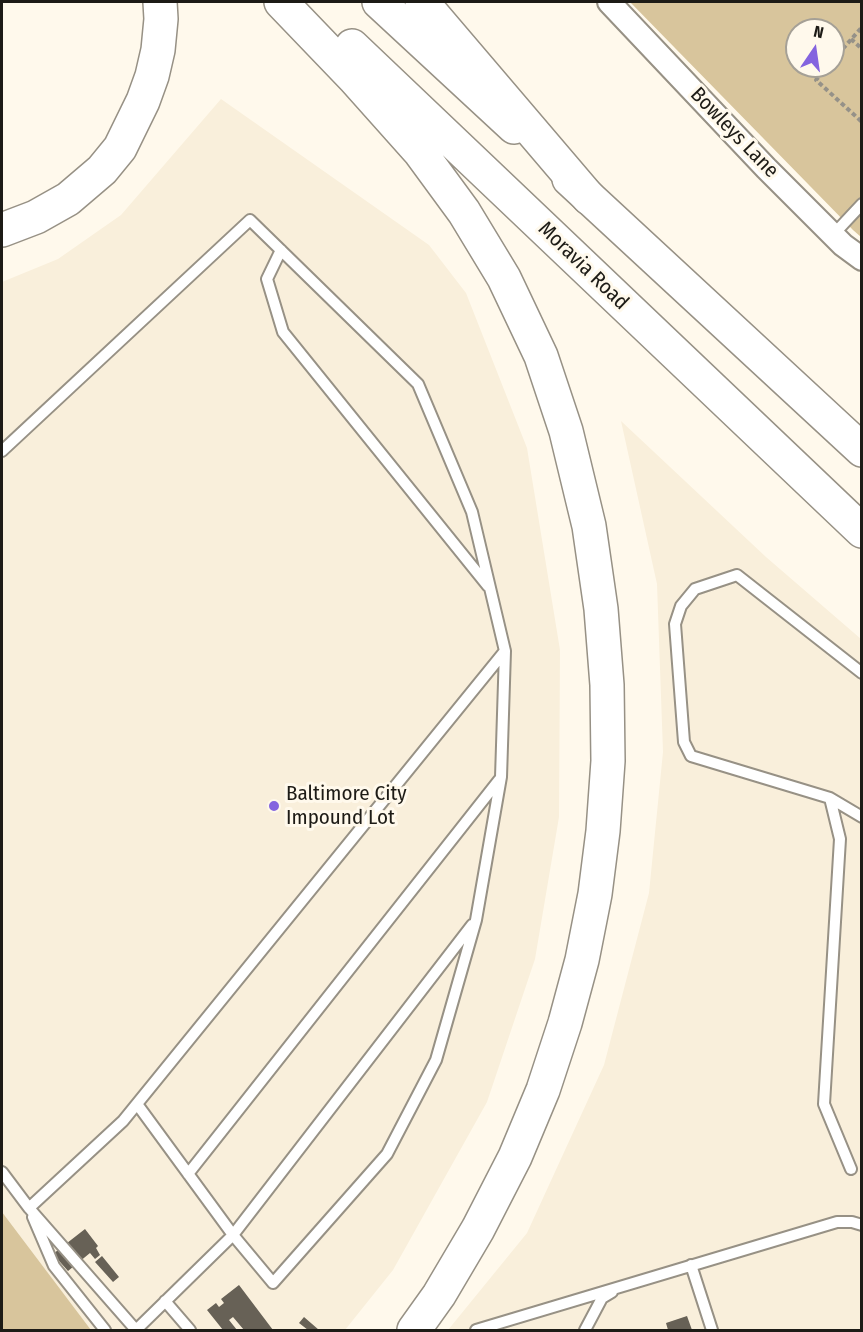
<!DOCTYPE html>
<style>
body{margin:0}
#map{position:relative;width:863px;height:1332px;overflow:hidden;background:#fff9ec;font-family:"Fira Sans Condensed",sans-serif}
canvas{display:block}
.frame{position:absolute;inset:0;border:3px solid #1d1b16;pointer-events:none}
.north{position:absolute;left:785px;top:18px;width:60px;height:60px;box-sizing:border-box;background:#fff9ec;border:2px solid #a5a096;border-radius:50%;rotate:13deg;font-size:16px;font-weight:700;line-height:24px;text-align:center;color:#1d1b16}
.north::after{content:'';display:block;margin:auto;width:21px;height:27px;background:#8464df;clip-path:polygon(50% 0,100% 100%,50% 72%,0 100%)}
</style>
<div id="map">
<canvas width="863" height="1332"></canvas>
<div class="frame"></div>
<div class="north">N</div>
</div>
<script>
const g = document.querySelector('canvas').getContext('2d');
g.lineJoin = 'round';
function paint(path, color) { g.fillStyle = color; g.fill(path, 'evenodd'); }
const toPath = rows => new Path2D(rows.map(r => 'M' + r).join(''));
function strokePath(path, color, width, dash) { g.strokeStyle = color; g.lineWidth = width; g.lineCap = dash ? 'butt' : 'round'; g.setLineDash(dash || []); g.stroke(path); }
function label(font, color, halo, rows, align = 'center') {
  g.font = font + ' "Fira Sans Condensed",sans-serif'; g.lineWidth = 6; g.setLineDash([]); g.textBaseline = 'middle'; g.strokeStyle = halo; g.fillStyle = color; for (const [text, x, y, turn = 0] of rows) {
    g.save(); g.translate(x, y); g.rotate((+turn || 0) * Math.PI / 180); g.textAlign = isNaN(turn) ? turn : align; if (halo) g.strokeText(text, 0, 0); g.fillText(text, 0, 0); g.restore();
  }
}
paint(toPath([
 [221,99,429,245,466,293,527,448,560,650,559,817,535,959,487,1102,393,1270,345,1330,91,1330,2,1212,2,282,58,259,121,215],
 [621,421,766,557,861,639,861,1330,448,1330,527,1233,604,1065,649,893,663,752,657,584]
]), '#f9efdb');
paint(toPath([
 [630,2,861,2,861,237,853,230],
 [797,30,833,30,833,66,797,66],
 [2,1212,91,1330,2,1330]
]), '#d8c59c');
paint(toPath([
 [85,1229,98,1246,96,1248,100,1255,95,1259,90,1253,68,1271,53,1254],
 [102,1256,119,1277,113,1282,95,1262],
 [239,1285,273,1330,244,1330,233,1317,229,1320,237,1330,223,1330,207,1310,216,1303,219,1307,224,1303,221,1299],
 [687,1316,692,1330,668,1330,666,1323],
 [304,1317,319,1330,308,1330,299,1323]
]), '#676156');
const service = toPath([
 [833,235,862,204],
 [281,250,267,279,283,332,488,586],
 [2,451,250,220,418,384,472,512,505,651,501,777,476,920,436,1060,387,1154,273,1283,233,1235,137,1104],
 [862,673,737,575,695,589,681,606,675,624,684,742,691,756,830,798,862,817],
 [830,798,840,839,824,1104,851,1169],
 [2,1172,29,1208,136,1330],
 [188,1174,499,780],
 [29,1208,123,1121,505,651],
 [33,1217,54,1266,105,1330],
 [691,1265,712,1330],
 [165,1301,190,1330],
 [136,1330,233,1235,472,925],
 [476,1330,837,1222,852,1222,862,1225],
 [585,1330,602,1298,612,1292]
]);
const minor = toPath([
 [609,2,766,168,843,245,862,259]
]);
const primary = toPath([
 [281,2,354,78,420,152,464,212,504,278,541,356,566,431,589,526,601,609,607,685,608,761,603,831,595,894,582,960,565,1023,543,1090,515,1157,478,1229,439,1295,414,1330],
 [379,2,514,127],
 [352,46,862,531],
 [569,179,862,450]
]);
const motorway = toPath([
 [422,2,589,198],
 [2,230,36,217,68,199,102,170,120,148,143,101,152,76,158,50,161,19,160,2]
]);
strokePath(service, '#979185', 14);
strokePath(minor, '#979185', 26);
strokePath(primary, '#979185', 36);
strokePath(motorway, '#979185', 36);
strokePath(toPath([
 [851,39,862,49],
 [833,60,862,27],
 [828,66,816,80,862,122]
]), '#959188', 4, [4.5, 3]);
strokePath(service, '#fff', 10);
strokePath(minor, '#fff', 22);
strokePath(primary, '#fff', 33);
strokePath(motorway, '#fff', 33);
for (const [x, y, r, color] of [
 [274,806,6,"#8464df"]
]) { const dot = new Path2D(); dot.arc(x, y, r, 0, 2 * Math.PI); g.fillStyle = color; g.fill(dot); strokePath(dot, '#fff9ec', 2); }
label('21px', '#1d1b16', '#fff9ec', [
 ["Bowleys Lane",734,133,46],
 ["Moravia Road",583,266,44]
]);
label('21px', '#1d1b16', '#fff9ec', [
 ["Baltimore City",286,794],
 ["Impound Lot",286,818]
], 'left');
</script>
